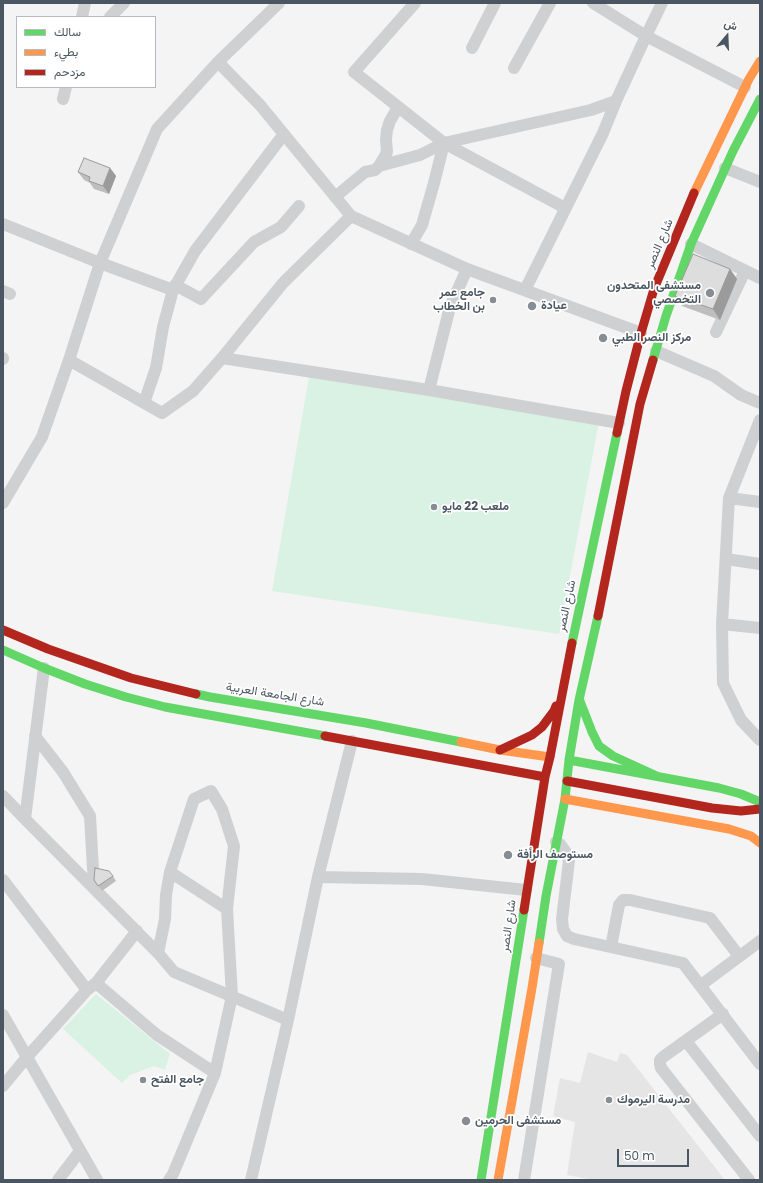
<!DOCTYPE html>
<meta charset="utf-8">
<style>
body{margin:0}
#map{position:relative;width:763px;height:1183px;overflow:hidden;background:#f4f4f4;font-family:Poppins,Vazirmatn,sans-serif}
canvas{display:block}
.frame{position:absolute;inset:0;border:4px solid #4a5661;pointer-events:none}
.legend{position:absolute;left:16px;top:16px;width:140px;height:72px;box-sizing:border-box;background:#fff;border:1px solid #b7bbc0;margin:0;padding:5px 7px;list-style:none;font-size:12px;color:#4a5661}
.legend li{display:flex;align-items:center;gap:8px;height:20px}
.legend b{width:20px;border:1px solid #b7bbc0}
.north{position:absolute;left:707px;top:16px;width:40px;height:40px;-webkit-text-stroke:3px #fff;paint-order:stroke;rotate:19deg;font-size:11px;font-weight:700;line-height:16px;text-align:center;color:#4a5661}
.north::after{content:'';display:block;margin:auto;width:14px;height:18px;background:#4a5661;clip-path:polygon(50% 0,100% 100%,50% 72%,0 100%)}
.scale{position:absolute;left:617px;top:1149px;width:72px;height:18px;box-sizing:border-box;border:2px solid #4a5661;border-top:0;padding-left:5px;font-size:12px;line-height:14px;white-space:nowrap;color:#4a5661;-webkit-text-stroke:3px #fff;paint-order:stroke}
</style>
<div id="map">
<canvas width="763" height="1183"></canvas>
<div class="frame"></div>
<ul class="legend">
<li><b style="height:5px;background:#63d668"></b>سالك</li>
<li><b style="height:5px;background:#ff974d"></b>بطيء</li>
<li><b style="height:5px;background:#b3261e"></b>مزدحم</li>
</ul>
<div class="north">ش</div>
<div class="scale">50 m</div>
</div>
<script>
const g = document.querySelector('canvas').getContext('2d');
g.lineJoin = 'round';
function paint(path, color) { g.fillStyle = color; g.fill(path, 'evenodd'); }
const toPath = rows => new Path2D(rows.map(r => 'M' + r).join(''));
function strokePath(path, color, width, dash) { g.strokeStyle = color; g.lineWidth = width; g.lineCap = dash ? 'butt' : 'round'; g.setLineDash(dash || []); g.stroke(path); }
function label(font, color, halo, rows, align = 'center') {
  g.font = font + ' Poppins,Vazirmatn,sans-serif'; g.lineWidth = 3.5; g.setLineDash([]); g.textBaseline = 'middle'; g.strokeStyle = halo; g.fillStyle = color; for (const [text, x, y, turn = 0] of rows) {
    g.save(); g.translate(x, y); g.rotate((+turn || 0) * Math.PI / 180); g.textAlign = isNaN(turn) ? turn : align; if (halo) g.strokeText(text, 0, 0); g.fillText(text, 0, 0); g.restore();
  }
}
paint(toPath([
 [588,1052,617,1062,620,1053,627,1055,725,1180,594,1180,567,1175,575,1122,553,1116,560,1078,580,1083]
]), '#e6e5e6');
paint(toPath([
 [309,377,599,422,559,634,272,591],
 [96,994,170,1054,165,1070,154,1066,130,1075,122,1083,63,1029]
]), '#d9f2e3');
strokePath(toPath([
 [415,3,354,72,444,143,591,110,616,101,646,36,593,3],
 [662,3,646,36,745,87],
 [82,17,85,3],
 [110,17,124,3],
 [472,48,495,3],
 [218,62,260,105,351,216],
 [514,68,550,3],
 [63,99,66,87],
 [379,166,420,155,444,143],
 [725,168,760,182],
 [335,197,365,172,375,170,379,166,384,158,387,152,386,140,387,130,390,121,398,107],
 [3,224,100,263,173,290],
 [411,244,422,225,434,183,444,143,565,208],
 [691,244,760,278],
 [175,285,201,299,254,242,281,227,299,206],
 [525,290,603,133,616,101],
 [3,291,10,294],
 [716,332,745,271],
 [656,351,714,376,741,395,760,403],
 [222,358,429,390,619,423],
 [3,359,3,358],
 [69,360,162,413,193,391,222,358,283,283,351,216,467,269,641,333],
 [429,390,450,307,467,269],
 [144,403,156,368,163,327,173,290,195,251,284,134],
 [760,420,729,498,722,624,723,683,741,720,760,740],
 [729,498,760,502],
 [3,503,42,437,69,360,100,263,157,129,218,62,279,3],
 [726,559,760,564],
 [722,624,760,628],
 [44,668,25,819,158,953,174,972,288,1020],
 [35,736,63,772,90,816,94,887],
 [3,796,25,819],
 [556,842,560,844,565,851,569,861,562,919,563,929,567,936,574,939,683,963,760,1064],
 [170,872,227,909],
 [318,877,422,879,526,890],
 [3,880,87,990],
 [611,947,619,905,623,900,630,900,710,918,739,956],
 [96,983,157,1035,215,1073,232,996,227,909,234,846,222,809,211,791,194,799,170,872,166,895,165,919,158,953],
 [701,985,760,941],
 [723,1014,663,1057,660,1060,660,1064,661,1068,749,1180],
 [3,1015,97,1180],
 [686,1041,760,1136],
 [3,1086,27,1057,87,990,96,983,137,931],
 [58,1180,80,1151],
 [169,1180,173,1174,215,1073],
 [251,1180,288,1020,318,877,352,741],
 [524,1180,559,964,536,958]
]), '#ced0d2', 12);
strokePath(toPath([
 [653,360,666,316,691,244,733,151,760,99],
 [572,643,617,433],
 [3,650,44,668,85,684,126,697,165,707,325,736],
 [196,694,210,697,366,723,461,742],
 [580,701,592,732,599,746,613,756,659,777],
 [569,760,719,788,741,794,760,802],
 [539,943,546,896,565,799,569,760,579,700,598,616],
 [481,1180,524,910]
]), '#63d668', 9);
strokePath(toPath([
 [694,193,749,79,760,61],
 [461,742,500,750,550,757],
 [565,799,729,829,751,836,760,843],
 [498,1180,532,988,539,943]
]), '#ff974d', 9);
strokePath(toPath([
 [617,433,626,391,641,333,654,289,694,193],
 [598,616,640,404,653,360],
 [3,630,48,649,131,678,196,694],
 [325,736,545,777],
 [500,750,532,735,542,727,554,711,556,706],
 [567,781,712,808,741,811,760,809],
 [524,910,545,777,550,757,572,643]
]), '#b3261e', 9);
paint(toPath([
 [110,168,116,176,109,194,94,189,90,183,84,180,78,172],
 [730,269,737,279,720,320,682,306,675,296],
 [113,876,116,881,102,891,94,880]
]), '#bebebf');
paint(toPath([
 [110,168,116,176,109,194,103,186],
 [730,269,737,279,720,320,713,309]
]), '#9b9b9b');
const building = toPath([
 [84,158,110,168,103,186,89,181,90,177,78,172,84,158],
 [693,254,730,269,713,309,675,296,693,254],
 [95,868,109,871,113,876,98,886,94,880,95,868]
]);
paint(building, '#ddddde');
strokePath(building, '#9b9b9b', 1);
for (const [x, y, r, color] of [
 [710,293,5,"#868d94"],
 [493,300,4,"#868d94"],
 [532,306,5,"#868d94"],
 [603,338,5,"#868d94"],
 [434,507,4,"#868d94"],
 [508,855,5,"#868d94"],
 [143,1080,4,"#868d94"],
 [609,1100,4,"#868d94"],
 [466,1121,5,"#868d94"]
]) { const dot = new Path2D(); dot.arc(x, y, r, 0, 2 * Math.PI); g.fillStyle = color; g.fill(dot); strokePath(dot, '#fff', 1.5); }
label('12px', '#4a5661', '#fff', [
 ["شارع النصر",660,244,-67],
 ["شارع النصر",567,606,-78],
 ["شارع الجامعة العربية",275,695,9],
 ["شارع النصر",509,926,-82]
]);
label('bold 12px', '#4a5661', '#fff', [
 ["مستشفى المتحدون",701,286,"right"],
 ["التخصصي",701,300,"right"],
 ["جامع عمر",485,293,"right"],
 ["بن الخطاب",485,307,"right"],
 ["عيادة",541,306],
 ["مركز النصر الطبي",612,338],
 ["ملعب 22 مايو",442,507],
 ["مستوصف الرأفة",517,855],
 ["جامع الفتح",151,1080],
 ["مدرسة اليرموك",617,1100],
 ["مستشفى الحرمين",475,1121]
], 'left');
</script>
